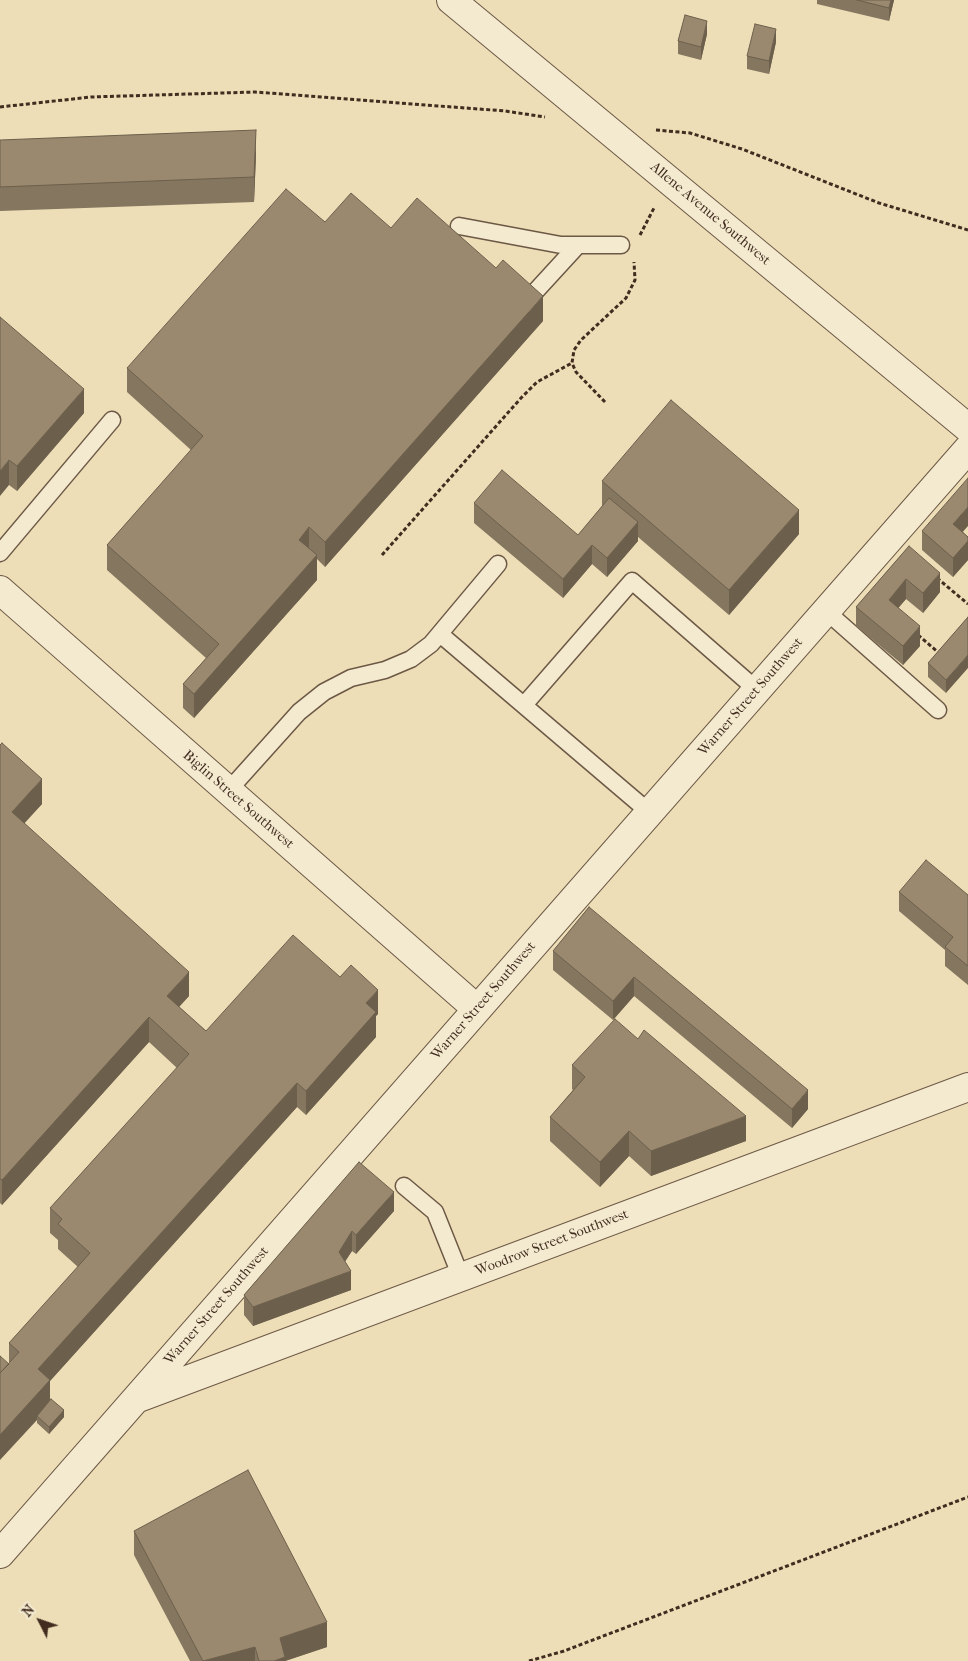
<!DOCTYPE html>
<style>
body{margin:0}
#map{position:relative;width:968px;height:1661px;overflow:hidden;background:#eddeb7;font-family:"IM FELL French Canon",serif}
canvas{display:block}
.north{position:absolute;left:15px;top:1596px;width:50px;height:50px;-webkit-text-stroke:4px #f3ead0;paint-order:stroke;rotate:311deg;font-size:14px;font-weight:700;line-height:20px;text-align:center;color:#412c1f}
.north::after{content:'';display:block;margin:auto;width:18px;height:22px;background:#412c1f;clip-path:polygon(50% 0,100% 100%,50% 72%,0 100%)}
</style>
<div id="map">
<canvas width="968" height="1661"></canvas>
<div class="north">N</div>
</div>
<script>
const g = document.querySelector('canvas').getContext('2d');
g.lineJoin = 'round';
const toPath = rows => new Path2D(rows.map(r => 'M' + r).join(''));
function strokePath(path, color, width, dash) { g.strokeStyle = color; g.lineWidth = width; g.lineCap = dash ? 'butt' : 'round'; g.setLineDash(dash || []); g.stroke(path); }
function paint(path, color) { g.fillStyle = color; g.fill(path, 'evenodd'); }
function label(font, color, halo, rows, align = 'center') {
  g.font = font + ' "IM FELL French Canon",serif'; g.lineWidth = 4; g.setLineDash([]); g.textBaseline = 'middle'; g.strokeStyle = halo; g.fillStyle = color; for (const [text, x, y, turn = 0] of rows) {
    g.save(); g.translate(x, y); g.rotate((+turn || 0) * Math.PI / 180); g.textAlign = isNaN(turn) ? turn : align; if (halo) g.strokeText(text, 0, 0); g.fillText(text, 0, 0); g.restore();
  }
}
const service = toPath([
 [459,226,561,245,621,245],
 [534,293,578,245],
 [0,553,112,420],
 [826,611,938,710],
 [440,634,649,812],
 [524,705,632,581,757,690],
 [228,791,299,712,324,692,351,678,385,670,411,659,431,644,498,564],
 [404,1186,435,1212,461,1277]
]);
const minor = toPath([
 [451,0,968,428],
 [0,590,477,1009],
 [136,1399,968,1087],
 [0,1554,968,449]
]);
strokePath(service, '#6c5845', 19);
strokePath(minor, '#6c5845', 30);
strokePath(toPath([
 [0,107,91,97,255,92,505,111,545,117],
 [656,130,690,133,742,149,879,203,968,230],
 [640,235,654,208],
 [605,402,576,372,572,363,574,350,581,340,626,298,635,280,634,262],
 [382,555,521,398,537,382,572,363],
 [937,578,968,604],
 [918,635,939,653],
 [529,1661,564,1651,968,1497]
]), '#412c1f', 3, [4, 2.5]);
strokePath(service, '#f3ead0', 16);
strokePath(minor, '#f3ead0', 28);
paint(toPath([
 [817,0,894,0,889,21,817,4],
 [707,34,701,60,678,54,678,41],
 [776,42,769,74,747,69,747,56],
 [0,140,256,155,254,202,0,211],
 [325,222,391,228,543,321,325,567,317,559,317,580,194,718,183,708,183,684,206,658,107,570,107,545,191,450,127,392,127,368],
 [0,317,84,413,17,491,9,485],
 [602,481,799,534,729,615,638,537,638,541,607,577,592,564,563,598,474,523,474,503,578,535,602,506],
 [922,531,963,532,968,537,968,560,953,577,922,550],
 [909,546,940,592,923,613,906,599,898,608,920,646,903,665,856,626,856,607],
 [968,617,946,693,928,677,928,663],
 [0,745,42,804,24,823,189,996,179,1007,206,1031,378,1014,376,1016,376,1037,306,1115,297,1107,50,1381,50,1401,64,1417,49,1434,37,1423,37,1420,9,1364,9,1343,78,1267,58,1249,58,1240,50,1233,50,1208,177,1068,149,1042,2,1205,0,1203],
 [899,892,968,895,968,985,945,966,945,950,899,911],
 [589,907,808,1109,792,1128,634,996,613,1020,553,970,553,951],
 [572,1065,746,1141,651,1176,629,1156,600,1187,550,1141,550,1117,573,1090,572,1089],
 [359,1162,394,1211,356,1254,352,1251,345,1261,351,1290,253,1326,244,1315,244,1295],
 [134,1531,327,1647,285,1661,190,1661,134,1555]
]), '#84765f');
paint(toPath([
 [891,0,894,0,889,21,889,8],
 [707,21,707,34,701,60,701,47],
 [776,29,776,42,769,74,769,61],
 [256,130,256,155,254,202,254,177],
 [543,296,543,321,325,567,325,542],
 [84,389,84,413,17,491,17,466],
 [9,460,9,485,0,496,0,471],
 [968,507,968,526,953,543,953,524],
 [799,510,799,534,729,615,729,590],
 [638,522,638,541,607,577,607,558],
 [309,527,309,552,299,540],
 [968,541,968,560,953,577,953,558],
 [592,545,592,564,563,598,563,579],
 [317,555,317,580,194,718,194,694],
 [940,573,940,592,923,613,923,593],
 [906,579,906,599,889,619,889,600],
 [920,626,920,646,903,665,903,646],
 [968,655,968,668,946,693,946,680],
 [42,779,42,804,12,837,12,812],
 [189,972,189,996,167,1020,167,996],
 [634,977,634,996,613,1020,613,1001],
 [378,990,378,1014,376,1016,376,1037,306,1115,306,1091,366,1003],
 [149,1017,149,1042,2,1205,2,1180],
 [297,1083,297,1107,50,1381,50,1405,37,1416,37,1420,0,1460,0,1435,38,1369],
 [808,1090,808,1109,792,1128,792,1109],
 [746,1116,746,1141,651,1176,651,1151],
 [629,1131,629,1156,600,1187,600,1162],
 [394,1192,394,1211,356,1254,356,1235],
 [352,1231,352,1251,339,1271,339,1252],
 [351,1271,351,1290,253,1326,253,1307],
 [64,1410,64,1417,49,1434,49,1427],
 [327,1622,327,1647,285,1661,274,1661,280,1638],
 [255,1647,255,1661,203,1661]
]), '#6c604d');
const building = toPath([
 [857,0,891,0,889,8,857,0],
 [685,15,707,21,701,47,678,41,685,15],
 [755,24,776,29,769,61,747,56,755,24],
 [256,130,254,177,0,187,0,140,256,130],
 [286,189,325,222,351,193,391,228,417,198,496,268,503,260,543,296,325,542,309,527,299,540,317,555,194,694,183,684,219,644,107,545,203,436,127,368,286,189],
 [0,317,84,389,17,466,9,460,0,471,0,317],
 [671,400,799,510,729,590,602,481,671,400],
 [502,470,578,535,609,498,638,522,607,558,592,545,563,579,474,503,502,470],
 [968,478,968,507,953,524,968,537,968,541,953,558,922,531,968,478],
 [909,546,940,573,923,593,906,579,889,600,920,626,903,646,856,607,909,546],
 [968,617,968,655,946,680,928,663,968,617],
 [2,743,42,779,12,812,189,972,167,996,206,1031,293,935,340,977,351,965,378,990,366,1003,376,1012,306,1091,297,1083,38,1369,50,1380,0,1435,0,1373,19,1352,9,1343,90,1253,58,1224,62,1219,50,1208,189,1054,149,1017,2,1180,0,1179,0,745,2,743],
 [926,860,968,895,968,966,945,947,953,937,899,892,926,860],
 [589,907,808,1090,792,1109,634,977,613,1001,553,951,589,907],
 [615,1019,638,1039,644,1030,746,1116,651,1151,629,1131,600,1162,550,1117,585,1077,572,1065,615,1019],
 [359,1162,394,1192,356,1235,352,1231,339,1252,351,1271,253,1307,244,1295,359,1162],
 [0,1356,9,1364,0,1373,0,1356],
 [51,1399,64,1410,49,1427,37,1416,51,1399],
 [248,1470,327,1622,280,1638,285,1657,274,1661,259,1661,255,1647,203,1661,134,1531,248,1470]
]);
paint(building, '#9a896e');
strokePath(building, '#6c604d', 1);
label('14px', '#412c1f', '#f3ead0', [
 ["Allene Avenue Southwest",710,214,40],
 ["Warner Street Southwest",751,697,-49],
 ["Biglin Street Southwest",238,800,41],
 ["Warner Street Southwest",484,1001,-49],
 ["Woodrow Street Southwest",552,1243,-21],
 ["Warner Street Southwest",217,1306,-49]
]);
</script>
